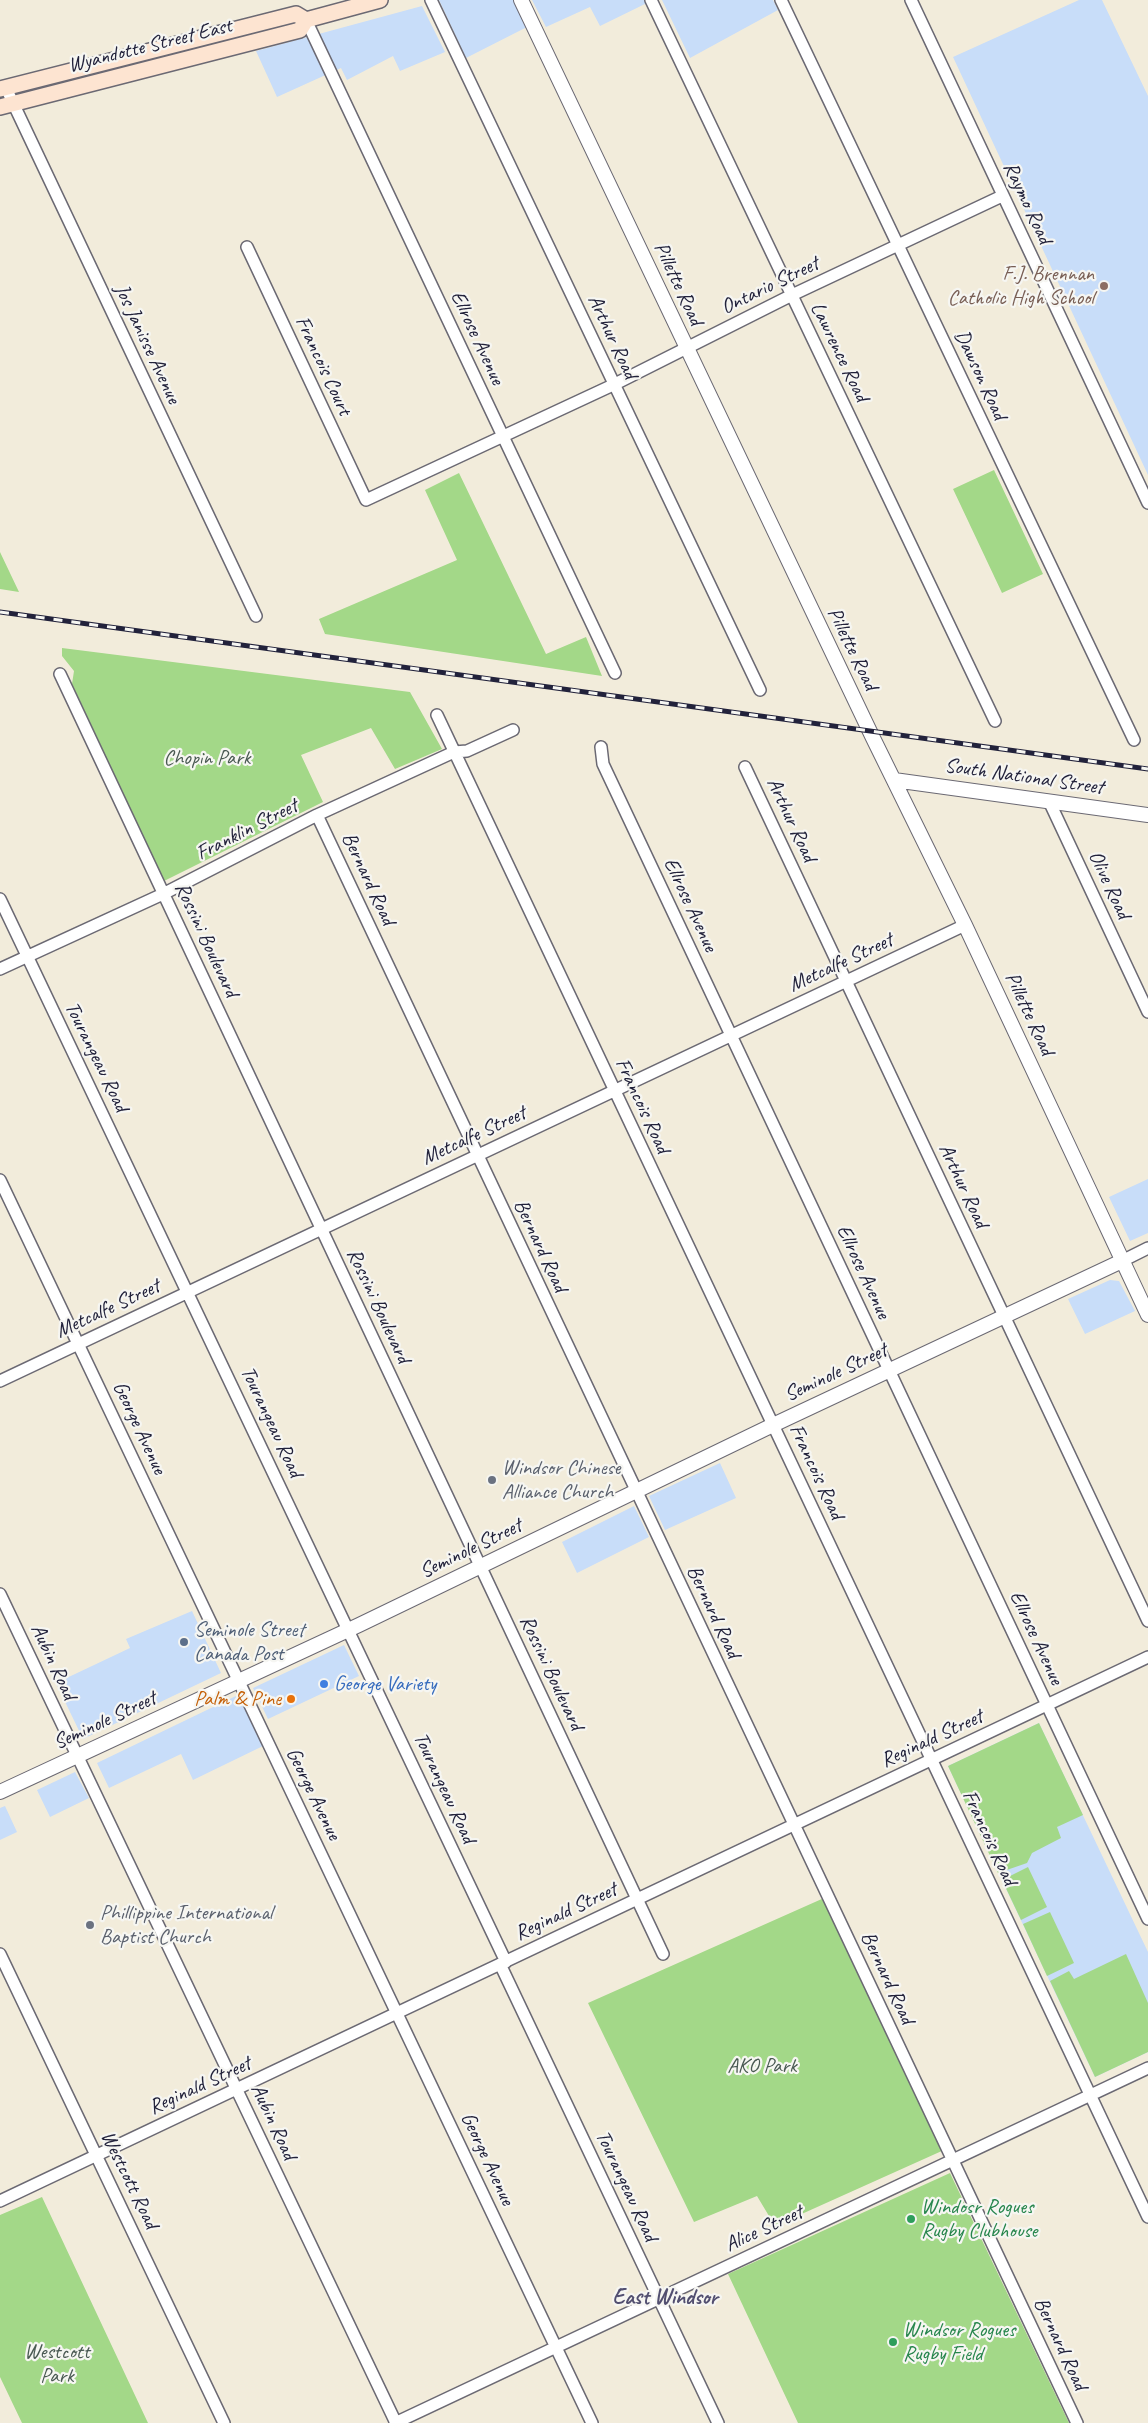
<!DOCTYPE html>
<style>
body{margin:0}
canvas{display:block;background:#f2ecdb}
</style>
<canvas width="1148" height="2423"></canvas>
<script>
const g = document.querySelector('canvas').getContext('2d');
g.lineJoin = 'round';
function paint(path, color) { g.fillStyle = color; g.fill(path, 'evenodd'); }
const toPath = rows => new Path2D(rows.map(r => 'M' + r).join(''));
function strokePath(path, color, width, dash) { g.strokeStyle = color; g.lineWidth = width; g.lineCap = dash ? 'butt' : 'round'; g.setLineDash(dash || []); g.stroke(path); }
function label(font, color, halo, rows, align = 'center') {
  g.font = font + ' Caveat,sans-serif'; g.lineWidth = 4.5; g.setLineDash([]); g.textBaseline = 'middle'; g.strokeStyle = halo; g.fillStyle = color; for (const [text, x, y, turn = 0] of rows) {
    g.save(); g.translate(x, y); g.rotate((+turn || 0) * Math.PI / 180); g.textAlign = isNaN(turn) ? turn : align; if (halo) g.strokeText(text, 0, 0); g.fillText(text, 0, 0); g.restore();
  }
}
paint(toPath([
 [439,0,514,0,527,27,466,58],
 [532,0,645,0,647,3,600,26,590,7,546,27],
 [662,0,773,0,778,10,690,58],
 [1079,0,1102,0,1148,96,1148,475,953,57],
 [422,6,445,52,400,71,393,56,347,80,341,68,277,97,256,51],
 [1148,1179,1148,1233,1130,1241,1109,1197],
 [1110,1280,1119,1281,1135,1311,1085,1334,1068,1299],
 [720,1463,736,1498,665,1530,649,1496],
 [634,1506,649,1537,577,1573,562,1542],
 [192,1611,221,1673,83,1739,56,1683,130,1648,126,1639],
 [344,1645,359,1676,268,1719,253,1688],
 [238,1695,263,1746,193,1780,181,1754,109,1788,97,1763],
 [1039,1723,1148,1952,1148,2052,1095,2077,948,1766],
 [75,1772,89,1798,50,1817,37,1790],
 [5,1806,17,1832,0,1840,0,1808]
]), '#c8ddf9');
paint(toPath([
 [994,470,1043,574,1002,593,953,489],
 [459,473,546,654,586,637,602,676,325,634,319,619,457,560,425,490],
 [0,552,19,592,0,589],
 [62,648,410,692,442,749,395,769,371,728,301,755,323,802,164,881,72,684,74,671,62,656],
 [1039,1723,1083,1815,1057,1827,1061,1838,1032,1853,1027,1863,998,1873,948,1766],
 [1028,1867,1047,1907,1021,1920,1002,1880],
 [824,1898,944,2150,775,2226,757,2196,694,2222,588,2003],
 [1050,1912,1074,1963,1047,1976,1023,1924],
 [1126,1954,1148,2003,1148,2052,1095,2077,1050,1981,1069,1971,1074,1979],
 [950,2173,1069,2423,798,2423,728,2274],
 [42,2197,148,2423,22,2423,0,2377,0,2215]
]), '#a3d888');
const minor = toPath([
 [431,0,760,690],
 [651,0,995,721],
 [781,0,1134,740],
 [911,0,1148,503],
 [306,20,615,673],
 [6,88,256,616],
 [247,247,366,500,613,385,792,295,1002,196],
 [60,674,663,1954],
 [437,715,1148,2217],
 [601,747,603,764,1148,1919],
 [745,767,1148,1621],
 [1049,801,1148,1012],
 [317,815,1077,2423],
 [0,899,506,1962],
 [0,969,163,894,317,815,454,752,467,751,513,730],
 [0,1180,592,2423],
 [1122,1261,1148,1248],
 [0,1381,965,925],
 [0,1594,396,2423],
 [0,1954,224,2423],
 [500,1964,718,2423],
 [0,2201,1148,1657],
 [395,2423,1148,2068]
]);
const tertiary = toPath([
 [521,0,873,738,965,925,1148,1315],
 [894,780,1148,815],
 [0,1792,359,1625,773,1425,1122,1261]
]);
const secondary = toPath([
 [0,89,296,14,306,20],
 [0,107,300,30,306,20,380,0]
]);
strokePath(minor, '#6b6973', 14);
strokePath(tertiary, '#6b6973', 16);
strokePath(secondary, '#6b6973', 18);
strokePath(minor, '#fff', 11);
strokePath(tertiary, '#fff', 14);
strokePath(secondary, '#fde4d1', 15);
const rail = toPath([
 [0,612,1148,769]
]);
strokePath(rail, '#22223b', 5);
strokePath(rail, '#f6f6f2', 3, [9]);
for (const [x, y, r, color] of [
 [1104,286,5,"#8d6e63"],
 [492,1480,5,"#6b7280"],
 [184,1642,5,"#5c6f8a"],
 [324,1684,5,"#3f7fe0"],
 [291,1699,5,"#e8710a"],
 [90,1925,5,"#6b7280"],
 [911,2219,5,"#2e9e5b"],
 [893,2342,5,"#2e9e5b"]
]) { const dot = new Path2D(); dot.arc(x, y, r, 0, 2 * Math.PI); g.fillStyle = color; g.fill(dot); strokePath(dot, '#f6f6f2', 2); }
label('21px', '#22223b', '#f6f6f2', [
 ["Wyandotte Street East",150,46,-14],
 ["Raymo Road",1027,203,65],
 ["Pillette Road",678,284,65],
 ["Ontario Street",770,286,-26],
 ["Arthur Road",612,337,65],
 ["Ellrose Avenue",477,338,65],
 ["Jos Janisse Avenue",147,344,65],
 ["Lawrence Road",839,352,64],
 ["Francois Court",323,366,65],
 ["Dawson Road",980,375,65],
 ["Pillette Road",852,649,64],
 ["South National Street",1024,777,8],
 ["Arthur Road",791,820,65],
 ["Franklin Street",247,830,-27],
 ["Bernard Road",368,879,65],
 ["Olive Road",1109,885,65],
 ["Ellrose Avenue",690,905,65],
 ["Rossini Boulevard",206,940,65],
 ["Metcalfe Street",841,963,-25],
 ["Pillette Road",1029,1014,65],
 ["Tourangeau Road",96,1057,64],
 ["Francois Road",642,1106,65],
 ["Metcalfe Street",474,1136,-25],
 ["Arthur Road",963,1186,65],
 ["Bernard Road",540,1246,65],
 ["Ellrose Avenue",863,1272,65],
 ["Rossini Boulevard",378,1306,65],
 ["Metcalfe Street",108,1309,-25],
 ["Seminole Street",836,1373,-25],
 ["Tourangeau Road",271,1422,65],
 ["George Avenue",139,1428,65],
 ["Francois Road",816,1472,65],
 ["Seminole Street",471,1549,-26],
 ["Bernard Road",713,1612,65],
 ["Ellrose Avenue",1036,1638,65],
 ["Aubin Road",53,1662,65],
 ["Rossini Boulevard",551,1673,65],
 ["Seminole Street",105,1721,-25],
 ["Reginald Street",932,1739,-25],
 ["Tourangeau Road",444,1788,65],
 ["George Avenue",313,1794,64],
 ["Francois Road",989,1838,65],
 ["Reginald Street",566,1912,-25],
 ["Bernard Road",887,1978,65],
 ["Reginald Street",200,2086,-25],
 ["Aubin Road",273,2122,65],
 ["George Avenue",487,2159,65],
 ["Westcott Road",129,2180,64],
 ["Tourangeau Road",626,2186,65],
 ["Alice Street",764,2229,-25],
 ["Bernard Road",1060,2344,65]
]);
label('21px', '#785e54', '#f6f6f2', [
 ["F.J. Brennan",1094,274],
 ["Catholic High School",1094,298]
], 'right');
label('21px', '#495952', '#f6f6f2', [
 ["Chopin Park",207,758],
 ["AKO Park",762,2066],
 ["Westcott",57,2352],
 ["Park",57,2376]
]);
label('21px', '#5b616d', '#f6f6f2', [
 ["Windsor Chinese",502,1468],
 ["Alliance Church",502,1492],
 ["Phillippine International",100,1913],
 ["Baptist Church",100,1937]
], 'left');
label('21px', '#4e5e75', '#f6f6f2', [
 ["Seminole Street",194,1630],
 ["Canada Post",194,1654]
], 'left');
label('21px', '#366cbe', '#f6f6f2', [
 ["George Variety",334,1684]
], 'left');
label('21px', '#c56008', '#f6f6f2', [
 ["Palm & Pine",281,1699]
], 'right');
label('21px', '#27864d', '#f6f6f2', [
 ["Windosr Rogues",921,2207],
 ["Rugby Clubhouse",921,2231],
 ["Windsor Rogues",903,2330],
 ["Rugby Field",903,2354]
], 'left');
label('bold 22px', '#524f70', '#f6f6f2', [
 ["East Windsor",665,2298]
]);
</script>
